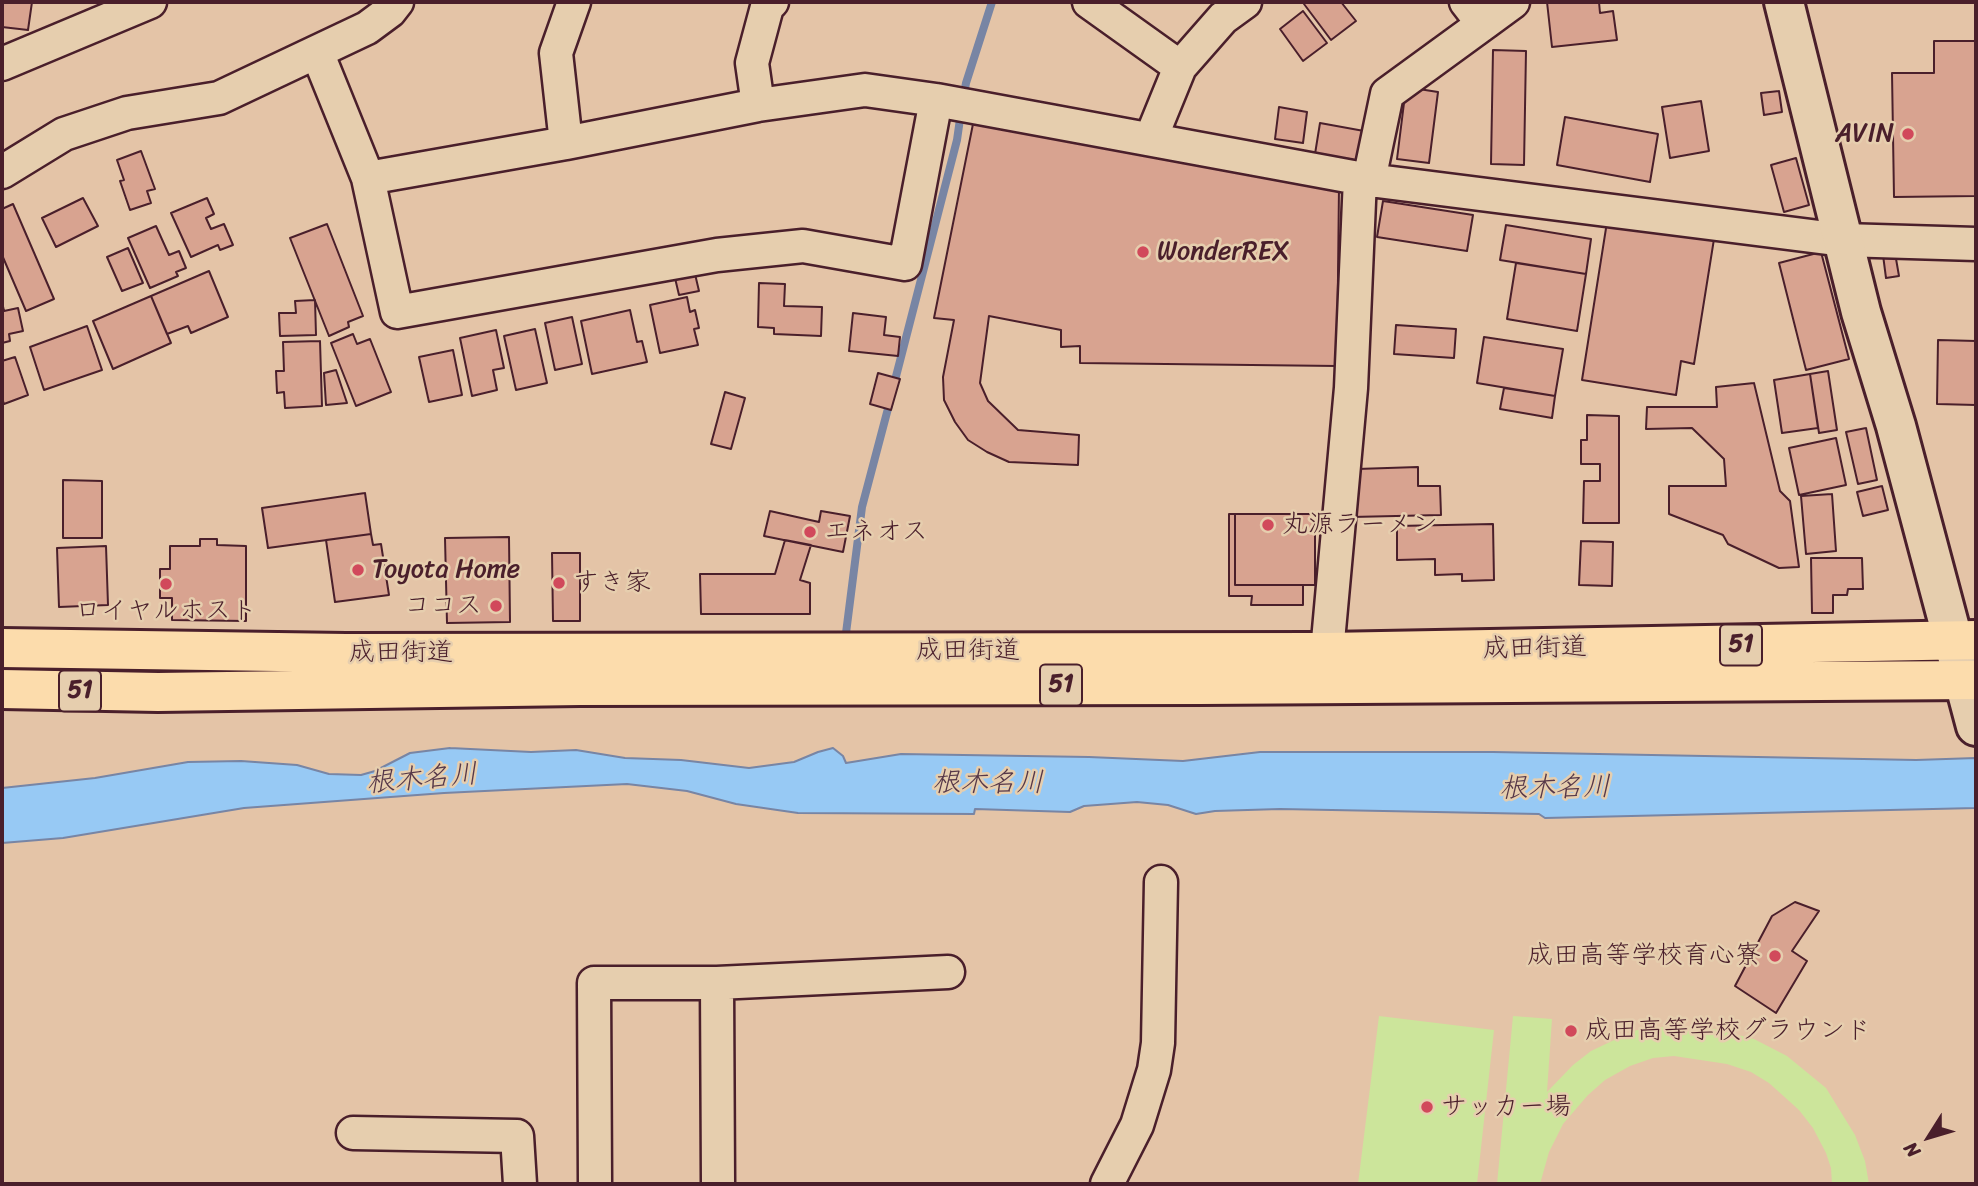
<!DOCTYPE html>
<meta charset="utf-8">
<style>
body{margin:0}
#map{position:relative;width:1978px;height:1186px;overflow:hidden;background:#e4c4a7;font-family:Sriracha,sans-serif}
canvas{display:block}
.frame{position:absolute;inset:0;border:4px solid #4a1f2b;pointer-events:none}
.north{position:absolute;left:1894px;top:1102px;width:70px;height:70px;-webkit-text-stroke:5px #e6ceae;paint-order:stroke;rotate:233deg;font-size:19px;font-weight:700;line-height:28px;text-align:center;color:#4a1f2b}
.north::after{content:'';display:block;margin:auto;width:24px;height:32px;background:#4a1f2b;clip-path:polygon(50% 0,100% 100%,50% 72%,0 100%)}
</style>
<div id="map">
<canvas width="1978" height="1186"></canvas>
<div class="frame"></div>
<div class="north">N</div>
</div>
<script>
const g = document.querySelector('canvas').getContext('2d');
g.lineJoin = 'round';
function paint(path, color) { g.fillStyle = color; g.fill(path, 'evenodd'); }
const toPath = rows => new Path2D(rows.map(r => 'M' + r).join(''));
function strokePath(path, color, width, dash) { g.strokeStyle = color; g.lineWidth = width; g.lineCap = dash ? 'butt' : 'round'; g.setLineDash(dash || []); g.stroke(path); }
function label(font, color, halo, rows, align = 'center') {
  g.font = font + ' Sriracha,"Klee One",sans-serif'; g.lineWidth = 5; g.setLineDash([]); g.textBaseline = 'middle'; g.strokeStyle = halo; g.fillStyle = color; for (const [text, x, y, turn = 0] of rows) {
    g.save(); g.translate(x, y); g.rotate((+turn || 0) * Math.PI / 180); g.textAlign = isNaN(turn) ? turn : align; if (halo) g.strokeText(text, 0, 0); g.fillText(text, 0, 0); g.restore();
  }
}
paint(toPath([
 [1379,1016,1494,1030,1477,1184,1358,1184],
 [1513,1016,1552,1019,1547,1092,1573,1065,1591,1051,1633,1031,1652,1027,1710,1028,1754,1039,1787,1056,1826,1088,1855,1135,1865,1161,1869,1184,1832,1184,1831,1168,1826,1153,1813,1128,1799,1110,1769,1083,1751,1072,1727,1064,1674,1056,1653,1058,1630,1066,1605,1080,1588,1095,1563,1124,1549,1152,1540,1184,1497,1184]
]), '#cce59b');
const water = toPath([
 [450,748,531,752,576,750,625,758,681,760,749,768,794,762,818,752,833,748,843,756,846,763,901,754,1089,757,1183,761,1260,752,1493,752,1916,760,1976,758,1976,808,1545,818,1539,814,1280,809,1215,811,1196,814,1168,805,1137,802,1084,806,1070,812,975,809,974,814,798,813,736,804,687,791,627,784,444,793,244,808,63,838,2,843,2,788,95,778,188,762,241,761,297,765,329,774,361,775,375,771,410,753,450,748]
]);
paint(water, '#97c9f4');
strokePath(water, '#7885a4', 2);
strokePath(toPath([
 [963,100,966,83,992,2],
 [893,388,957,140,961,112],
 [845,641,862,507,890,401]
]), '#7885a4', 8);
const building = toPath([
 [2,2,32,2,28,30,2,27,2,2],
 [1307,2,1341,2,1356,21,1331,40,1304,4,1307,2],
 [1547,2,1599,2,1600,13,1613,11,1617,40,1552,47,1547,2],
 [1303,11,1327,43,1303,61,1280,29,1303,11],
 [1934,41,1976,41,1976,196,1894,197,1892,73,1934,73,1934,41],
 [1493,50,1526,51,1524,165,1491,164,1493,50],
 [1406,87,1438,92,1429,163,1397,159,1406,87],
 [1779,91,1782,112,1764,115,1761,93,1779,91],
 [1701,101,1709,151,1670,158,1662,107,1701,101],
 [1279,107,1307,112,1303,143,1275,139,1279,107],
 [975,114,1339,187,1337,366,1080,363,1080,346,1061,347,1061,330,989,316,980,383,988,401,1018,430,1079,435,1078,465,1009,462,987,452,968,440,955,422,944,400,943,377,954,320,934,318,975,114],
 [1565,117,1658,134,1650,182,1557,165,1565,117],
 [1320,123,1364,131,1358,162,1315,154,1320,123],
 [141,151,155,189,147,191,151,203,130,210,120,181,124,180,117,160,141,151],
 [1796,158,1809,205,1784,212,1771,165,1796,158],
 [83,198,98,226,56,247,42,218,83,198],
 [207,198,214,214,206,218,211,229,224,224,233,245,220,250,218,245,191,257,171,213,207,198],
 [1383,201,1473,215,1467,251,1377,237,1383,201],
 [13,204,54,299,26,311,2,255,2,209,13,204],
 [1607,222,1714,239,1694,364,1681,361,1676,395,1582,380,1607,222],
 [327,224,363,316,348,322,349,327,329,336,290,238,327,224],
 [1506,225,1591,239,1586,274,1500,260,1506,225],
 [156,226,169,255,179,251,186,268,176,272,178,276,150,288,128,238,156,226],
 [128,248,143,283,122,291,107,257,128,248],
 [1821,252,1849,359,1806,370,1779,263,1821,252],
 [1895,253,1899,276,1886,278,1883,255,1895,253],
 [1516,263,1586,274,1577,331,1507,319,1516,263],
 [209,271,228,317,191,333,188,326,167,334,151,296,209,271],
 [695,274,699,291,679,295,675,278,695,274],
 [759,283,785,284,784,306,822,307,821,336,774,334,774,328,758,327,759,283],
 [151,296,171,343,113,369,93,321,151,296],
 [687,297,690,312,695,310,699,328,694,329,698,345,660,353,650,305,687,297],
 [315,300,316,335,280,336,279,313,296,313,295,301,315,300],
 [2,302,4,311,18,308,23,331,9,334,10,341,2,343,2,302],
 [630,310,637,342,642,341,647,362,592,374,581,321,630,310],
 [853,313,886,317,884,335,900,337,898,356,849,351,853,313],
 [572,317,582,364,555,370,545,323,572,317],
 [1396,325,1456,329,1454,358,1394,354,1396,325],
 [87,326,102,370,44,390,30,347,87,326],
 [535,329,547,383,516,390,504,336,535,329],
 [496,330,504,368,493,370,497,390,472,396,460,338,496,330],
 [353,334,357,344,370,339,391,392,356,406,331,343,353,334],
 [1484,337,1563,349,1555,396,1477,383,1484,337],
 [1938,340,1976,341,1976,405,1937,404,1938,340],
 [320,341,322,406,285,408,284,392,277,393,276,371,284,371,283,342,320,341],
 [453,350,462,395,429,402,419,357,453,350],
 [15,357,28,395,4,404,2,398,2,361,15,357],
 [336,370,347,403,326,405,324,373,336,370],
 [1828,371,1837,430,1819,433,1810,374,1828,371],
 [878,373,900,379,891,410,870,404,878,373],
 [1810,374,1818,428,1782,433,1774,380,1810,374],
 [1754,383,1780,491,1790,501,1799,567,1779,568,1728,544,1723,535,1669,514,1669,486,1726,486,1724,459,1692,428,1646,429,1647,407,1717,407,1716,387,1754,383],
 [1504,388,1555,396,1552,418,1500,409,1504,388],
 [725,392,745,398,731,449,711,444,725,392],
 [1587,415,1619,416,1619,523,1583,523,1584,481,1600,481,1600,464,1581,464,1581,440,1587,440,1587,415],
 [1866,428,1877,480,1858,484,1846,432,1866,428],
 [1836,438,1846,485,1799,495,1789,448,1836,438],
 [1418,467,1418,486,1440,486,1441,515,1351,517,1357,469,1418,467],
 [63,480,102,481,102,538,63,538,63,480],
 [1882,486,1888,510,1863,516,1857,492,1882,486],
 [365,493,371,534,268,548,262,508,365,493],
 [1832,494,1836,551,1806,554,1801,496,1832,494],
 [770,511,819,522,821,511,850,516,843,552,764,536,770,511],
 [1229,514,1235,514,1235,585,1303,585,1303,605,1251,605,1252,596,1229,596,1229,514],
 [1235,514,1315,514,1315,585,1235,585,1235,514],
 [1493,524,1494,580,1462,581,1462,574,1435,575,1435,559,1397,560,1397,526,1493,524],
 [371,534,373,545,381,544,389,595,335,602,326,540,371,534],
 [509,537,510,622,447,623,445,538,509,537],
 [200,539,217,539,217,545,246,546,246,621,172,620,172,598,160,598,160,569,170,569,170,546,200,546,200,539],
 [785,540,811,545,800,580,810,583,810,614,701,614,700,574,775,574,785,540],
 [1581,541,1613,542,1612,586,1579,585,1581,541],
 [106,546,108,605,59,607,57,548,106,546],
 [552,553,580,553,580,621,553,621,552,553],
 [1811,558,1862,558,1863,589,1848,589,1847,595,1833,595,1833,613,1812,613,1811,558],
 [1795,902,1819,911,1792,951,1807,961,1776,1013,1735,986,1772,916,1795,902]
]);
paint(building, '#d8a390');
strokePath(building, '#4a1f2b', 2);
const minor = toPath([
 [1089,2,1180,67],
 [1483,24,1513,2],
 [317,52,368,178,566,143,556,53,574,2],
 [2,64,150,2],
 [758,105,752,63,767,7,772,2],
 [1151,138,1180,67,1223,18,1245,2],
 [566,143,758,105,865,90,936,100,1369,180,1387,94,1483,24,1466,2],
 [2,172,64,134,127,113,219,98,367,28,390,11,397,2],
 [368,178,397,312,717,255,803,246,905,264,936,100],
 [1369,180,1843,240,1976,244],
 [1327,652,1351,388,1360,178],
 [353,1133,517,1136,520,1184],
 [595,1184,594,983,717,983],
 [718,1184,717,983,948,972],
 [1107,1184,1137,1125,1154,1070,1158,1043,1161,882]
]);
const tertiary = toPath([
 [1784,2,1861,312,1896,426,1976,726]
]);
const trunk = toPath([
 [2,648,346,653,1327,652,1976,640],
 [2,689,158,692,580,686,1201,685,1976,680]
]);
strokePath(minor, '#4a1f2b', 37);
strokePath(tertiary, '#4a1f2b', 44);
strokePath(trunk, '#4a1f2b', 44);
strokePath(minor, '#e6ceae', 32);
strokePath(tertiary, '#e6ceae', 38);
strokePath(trunk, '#fcdcac', 38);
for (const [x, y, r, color] of [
 [1908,134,7,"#d1495b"],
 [1143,252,7,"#d1495b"],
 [1268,525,7,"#d1495b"],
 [810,532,7,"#d1495b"],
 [358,570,7,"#d1495b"],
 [559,583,7,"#d1495b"],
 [166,584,7,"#d1495b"],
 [496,606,7,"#d1495b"],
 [1775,956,7,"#d1495b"],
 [1571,1031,7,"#d1495b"],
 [1427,1107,7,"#d1495b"]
]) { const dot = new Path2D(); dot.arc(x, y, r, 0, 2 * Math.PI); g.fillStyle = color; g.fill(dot); strokePath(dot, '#e6ceae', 2.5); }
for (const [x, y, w] of [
 [1741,645,42],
 [1061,685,42],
 [80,691,42]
]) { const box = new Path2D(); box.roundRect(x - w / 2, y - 20.5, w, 41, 5); g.fillStyle = '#e6ceae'; g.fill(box); strokePath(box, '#4a1f2b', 2); }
label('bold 24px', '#4a1f2b', null, [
 ["51",1741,645],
 ["51",1061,685],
 ["51",80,691]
]);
label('26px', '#4a1f2b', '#e6ceae', [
 ["AVIN",1894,134,"right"],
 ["WonderREX",1157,252],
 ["丸源ラーメン",1282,525],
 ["エネオス",824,532],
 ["Toyota Home",372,570],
 ["すき家",573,583],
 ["ココス",482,606,"right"],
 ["ロイヤルホスト",166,611,"center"],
 ["成田高等学校育心寮",1761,956,"right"],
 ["成田高等学校グラウンド",1585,1031],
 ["サッカー場",1441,1107]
], 'left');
label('26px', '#4a1f2b', '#e6ceae', [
 ["成田街道",1535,649,-1],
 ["成田街道",968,651],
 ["成田街道",401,653]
]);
label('italic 28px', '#563849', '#e6ceae', [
 ["根木名川",422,780,-5],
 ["根木名川",988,784],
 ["根木名川",1555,789,-1]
]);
</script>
